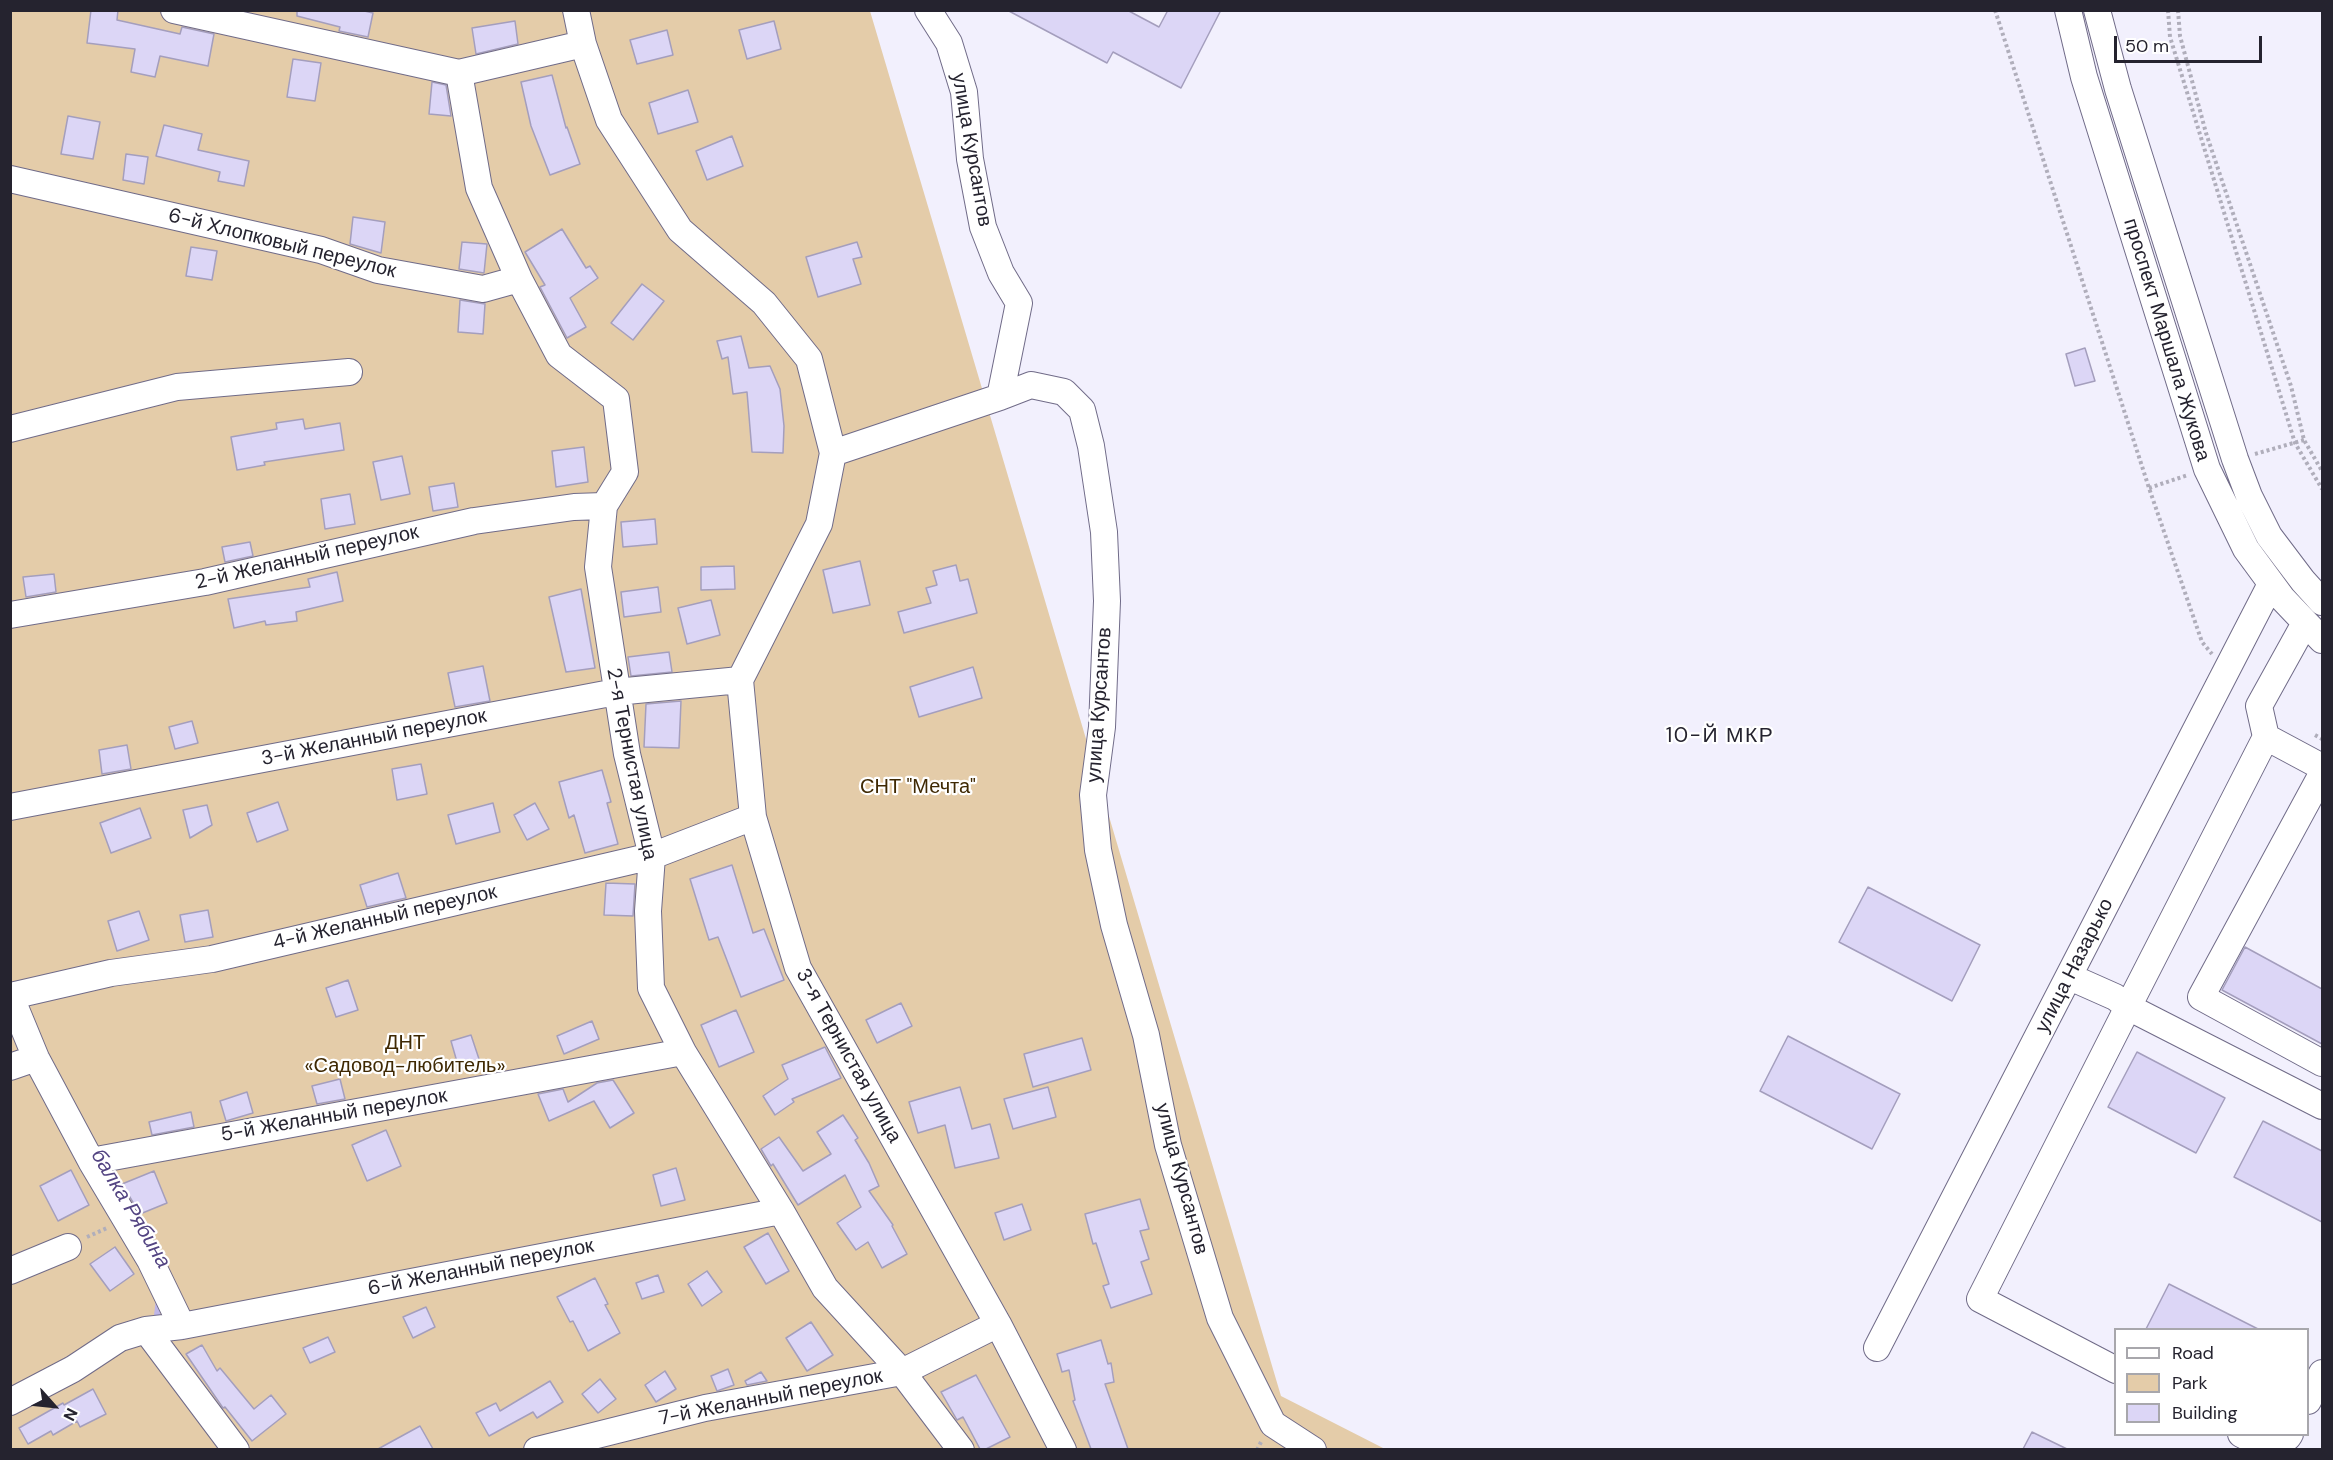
<!DOCTYPE html>
<meta charset="utf-8">
<style>
body{margin:0}
#map{position:relative;width:2333px;height:1460px;overflow:hidden;background:#f2f0fd;font-family:"DM Sans",sans-serif}
canvas{display:block}
.frame{position:absolute;inset:0;border:12px solid #25232f;pointer-events:none}
.legend{position:absolute;left:2114px;top:1328px;width:195px;height:108px;box-sizing:border-box;background:#fff;border:2px solid #a8a7ac;margin:0;padding:8px 10px;list-style:none;font-size:18px;color:#25232f}
.legend li{display:flex;align-items:center;gap:12px;height:30px}
.legend b{width:30px;border:2px solid #a8a7ac}
.north{position:absolute;left:24px;top:1376px;width:60px;height:60px;-webkit-text-stroke:4px #fff;paint-order:stroke;rotate:117deg;font-size:16px;font-weight:700;line-height:24px;text-align:center;color:#25232f}
.north::after{content:'';display:block;margin:auto;width:21px;height:27px;background:#25232f;clip-path:polygon(50% 0,100% 100%,50% 72%,0 100%)}
.scale{position:absolute;left:2114px;top:36px;width:148px;height:27px;box-sizing:border-box;border:3px solid #25232f;border-top:0;padding-left:8px;font-size:18px;line-height:21px;white-space:nowrap;color:#25232f;-webkit-text-stroke:4px #fff;paint-order:stroke}
</style>
<div id="map">
<canvas width="2333" height="1460"></canvas>
<div class="frame"></div>
<ul class="legend">
<li><b style="height:8px;background:#fff"></b>Road</li>
<li><b style="height:16px;background:#e4cca9"></b>Park</li>
<li><b style="height:16px;background:#dcd6f6"></b>Building</li>
</ul>
<div class="north">N</div>
<div class="scale">50 m</div>
</div>
<script>
const g = document.querySelector('canvas').getContext('2d');
g.lineJoin = 'round';
function paint(path, color) { g.fillStyle = color; g.fill(path, 'evenodd'); }
const toPath = rows => new Path2D(rows.map(r => 'M' + r).join(''));
function strokePath(path, color, width, dash) { g.strokeStyle = color; g.lineWidth = width; g.lineCap = dash ? 'butt' : 'round'; g.setLineDash(dash || []); g.stroke(path); }
function label(font, color, halo, rows, align = 'center') {
  g.font = font + ' "DM Sans",sans-serif'; g.lineWidth = 4.5; g.setLineDash([]); g.textBaseline = 'middle'; g.strokeStyle = halo; g.fillStyle = color; for (const [text, x, y, turn = 0] of rows) {
    g.save(); g.translate(x, y); g.rotate((+turn || 0) * Math.PI / 180); g.textAlign = isNaN(turn) ? turn : align; if (halo) g.strokeText(text, 0, 0); g.fillText(text, 0, 0); g.restore();
  }
}
paint(toPath([
 [10,11,870,11,1281,1396,1385,1449,11,1449]
]), '#e4cca9');
strokePath(toPath([
 [156,1324,159,1298]
]), '#bfb6e8', 6);
const building = toPath([
 [91,10,118,10,117,20,180,34,182,27,214,34,208,66,160,56,155,77,131,72,135,49,87,43,91,10],
 [297,10,360,10,373,13,368,37,339,31,340,27,297,16,297,10],
 [1007,10,1127,10,1159,27,1168,10,1221,10,1181,88,1113,52,1107,63,1007,10],
 [515,21,518,44,476,54,472,28,515,21],
 [774,21,781,49,747,59,739,30,774,21],
 [667,30,673,55,637,64,630,40,667,30],
 [293,59,321,63,315,101,287,97,293,59],
 [552,75,566,128,567,127,580,164,550,175,531,126,521,82,552,75],
 [432,82,446,85,451,116,429,114,432,82],
 [688,90,698,122,658,134,649,103,688,90],
 [68,116,100,122,93,159,61,154,68,116],
 [164,125,202,134,198,150,249,161,244,186,218,181,220,172,156,156,164,125],
 [732,136,743,166,707,180,696,151,732,136],
 [126,154,148,157,144,184,123,180,126,154],
 [353,217,385,222,381,253,350,244,353,217],
 [562,229,586,268,590,266,598,278,570,298,586,327,567,338,540,287,545,285,525,252,562,229],
 [462,242,487,244,484,273,459,269,462,242],
 [857,242,862,257,853,259,861,284,818,297,806,257,857,242],
 [191,247,217,251,212,280,186,276,191,247],
 [642,284,664,301,633,340,611,323,642,284],
 [460,300,485,304,483,334,458,332,460,300],
 [741,336,749,368,770,366,780,389,784,426,783,453,752,452,747,392,733,394,728,357,722,359,717,341,741,336],
 [2085,348,2095,381,2075,386,2066,354,2085,348],
 [303,419,305,429,340,423,344,450,264,462,265,465,237,470,231,437,277,429,276,423,303,419],
 [584,447,588,482,556,487,552,451,584,447],
 [402,456,410,494,381,500,373,462,402,456],
 [454,483,458,507,433,511,429,487,454,483],
 [350,494,355,524,325,529,321,499,350,494],
 [655,519,657,544,623,547,621,522,655,519],
 [250,542,253,556,225,562,222,547,250,542],
 [860,561,870,605,833,613,823,570,860,561],
 [956,565,960,581,968,579,977,613,904,633,898,612,931,603,926,588,937,585,933,571,956,565],
 [734,566,735,589,701,590,701,567,734,566],
 [337,572,343,601,296,612,297,621,266,625,265,621,234,628,228,599,310,587,308,579,337,572],
 [54,574,56,592,26,597,23,577,54,574],
 [658,587,661,612,624,617,621,592,658,587],
 [581,589,595,668,566,672,549,597,581,589],
 [711,600,720,635,687,644,678,608,711,600],
 [669,652,672,672,631,676,628,657,669,652],
 [483,666,490,701,455,707,448,673,483,666],
 [973,667,982,698,919,717,910,687,973,667],
 [681,701,679,748,644,747,646,704,681,701],
 [192,721,198,743,175,749,169,727,192,721],
 [127,745,131,769,102,774,99,750,127,745],
 [421,764,427,794,397,800,392,769,421,764],
 [602,770,611,802,607,803,618,844,585,853,574,815,569,818,559,782,602,770],
 [278,802,288,830,257,842,247,813,278,802],
 [493,803,500,832,456,844,448,815,493,803],
 [535,803,549,829,527,840,514,815,535,803],
 [207,805,212,825,190,838,183,810,207,805],
 [140,808,151,838,111,853,100,823,140,808],
 [732,865,753,933,764,929,784,980,741,997,718,937,709,940,690,879,732,865],
 [398,873,406,898,367,907,360,885,398,873],
 [606,883,635,884,633,916,604,915,606,883],
 [1868,887,1980,945,1952,1001,1839,942,1868,887],
 [208,910,213,937,185,942,180,915,208,910],
 [139,911,149,940,117,951,108,921,139,911],
 [2245,947,2322,989,2322,1044,2222,990,2245,947],
 [348,980,358,1010,336,1017,326,988,348,980],
 [901,1003,912,1026,877,1043,866,1020,901,1003],
 [736,1010,754,1052,719,1067,701,1025,736,1010],
 [592,1021,599,1039,564,1054,557,1036,592,1021],
 [471,1035,480,1062,459,1069,451,1041,471,1035],
 [1788,1036,1900,1094,1872,1149,1760,1091,1788,1036],
 [1082,1038,1091,1070,1033,1087,1024,1054,1082,1038],
 [825,1047,841,1078,792,1099,794,1102,775,1115,763,1096,788,1079,782,1065,825,1047],
 [2137,1052,2225,1098,2196,1153,2108,1107,2137,1052],
 [340,1079,345,1099,317,1104,312,1086,340,1079],
 [613,1080,634,1113,610,1128,594,1101,549,1121,538,1094,563,1089,568,1102,597,1083,613,1080],
 [960,1087,972,1129,990,1124,999,1158,955,1168,945,1125,918,1133,909,1102,960,1087],
 [1048,1087,1056,1117,1013,1129,1004,1099,1048,1087],
 [247,1092,253,1113,226,1121,220,1101,247,1092],
 [191,1112,194,1127,152,1135,149,1122,191,1112],
 [843,1115,858,1138,855,1140,869,1163,879,1186,869,1191,893,1225,892,1226,907,1254,882,1268,868,1242,856,1250,837,1223,861,1207,845,1175,798,1205,773,1164,771,1166,761,1149,779,1137,803,1171,831,1154,817,1132,843,1115],
 [2263,1121,2322,1151,2322,1222,2234,1177,2263,1121],
 [386,1130,401,1166,367,1181,352,1145,386,1130],
 [676,1168,685,1200,661,1206,653,1175,676,1168],
 [71,1170,89,1205,58,1221,40,1186,71,1170],
 [154,1171,167,1203,140,1214,122,1184,154,1171],
 [1140,1199,1149,1229,1140,1231,1149,1259,1141,1262,1152,1294,1111,1308,1103,1286,1109,1284,1096,1243,1093,1244,1085,1214,1140,1199],
 [1022,1204,1031,1230,1004,1240,995,1213,1022,1204],
 [768,1233,789,1271,766,1284,744,1247,768,1233],
 [115,1247,134,1274,110,1291,90,1264,115,1247],
 [707,1271,722,1292,702,1306,688,1284,707,1271],
 [658,1275,664,1292,642,1299,636,1283,658,1275],
 [595,1278,608,1304,605,1305,620,1333,588,1351,573,1321,570,1322,557,1297,595,1278],
 [2169,1284,2258,1329,2146,1329,2169,1284],
 [426,1307,435,1327,413,1338,403,1317,426,1307],
 [811,1322,833,1355,807,1371,786,1338,811,1322],
 [328,1337,335,1352,310,1363,303,1348,328,1337],
 [1101,1340,1108,1364,1111,1363,1114,1382,1105,1384,1128,1449,1091,1449,1073,1401,1075,1400,1069,1370,1062,1372,1057,1354,1101,1340],
 [202,1345,217,1371,220,1368,254,1409,271,1395,286,1414,252,1441,225,1407,223,1408,186,1354,202,1345],
 [728,1369,734,1385,717,1391,711,1376,728,1369],
 [665,1371,676,1389,656,1402,645,1385,665,1371],
 [761,1372,767,1381,747,1385,745,1381,761,1372],
 [976,1375,1010,1437,986,1449,980,1449,963,1417,957,1420,941,1392,976,1375],
 [600,1379,616,1399,598,1413,582,1394,600,1379],
 [550,1381,563,1402,537,1418,533,1412,489,1436,476,1413,496,1403,500,1411,550,1381],
 [93,1389,106,1414,80,1427,77,1421,53,1435,51,1431,28,1444,19,1428,63,1403,64,1405,93,1389],
 [420,1426,433,1449,378,1449,420,1426],
 [2032,1432,2067,1449,2023,1449,2032,1432]
]);
paint(building, '#dcd6f6');
strokePath(building, '#a49ebd', 1.5);
const minor = toPath([
 [174,10,459,73,583,44],
 [576,10,583,44,609,120,680,230,764,303,809,359,833,453,819,524,740,680,753,817,798,968,998,1324,1063,1450],
 [928,10,949,43,964,92,970,159,983,227,1001,273,1019,303,1000,397,1031,385,1064,392,1082,410,1091,446,1104,532,1107,601,1102,727,1093,795,1098,850,1114,925,1146,1035,1168,1145,1220,1318,1273,1424,1313,1450],
 [2068,10,2084,77,2207,469,2246,549,2282,598,2322,640],
 [2097,10,2118,89,2235,459,2249,496,2269,536,2303,581,2322,602],
 [459,73,479,188,519,279,559,355,616,399,625,472,604,506,598,567,627,754,652,856,648,911,651,988,683,1052,781,1211,825,1288,902,1372,961,1450],
 [10,179,321,250,378,270,483,289,519,279],
 [10,429,177,387,349,372],
 [833,453,1000,397],
 [10,615,205,582,474,521,574,507,604,506],
 [2305,623,2259,706,2266,737,2128,1007,2322,1106],
 [2266,737,2322,767],
 [2322,774,2201,997,2322,1063],
 [10,807,616,692,740,680],
 [2070,977,2115,997,2128,1007,1980,1299,2116,1370],
 [10,995,36,1058,91,1161,150,1260,182,1326],
 [11,996,111,973,212,959,652,856,753,817],
 [10,1067,36,1058],
 [91,1161,683,1052],
 [10,1271,68,1247],
 [146,1330,236,1450],
 [1877,1348,2271,584],
 [2308,1401,2322,1373],
 [10,1402,73,1369,120,1338,146,1330,182,1326,781,1211],
 [2241,1434,2255,1441,2288,1437,2290,1434],
 [537,1450,705,1408,902,1372,998,1324]
]);
strokePath(minor, '#706b88', 28);
strokePath(toPath([
 [1995,10,2149,488,2202,642,2212,654],
 [2168,10,2170,37,2295,443,2322,489],
 [2178,10,2180,36,2206,133,2291,386,2304,440,2322,471],
 [2255,454,2304,440],
 [2149,488,2188,475],
 [2315,735,2322,739],
 [87,1237,107,1228],
 [1257,1450,1261,1442]
]), '#b0aebb', 4, [3, 3]);
strokePath(minor, '#fff', 26);
label('20px', '#25232f', '#fff', [
 ["улица Курсантов",971,150,80],
 ["6-й Хлопковый переулок",282,244,14],
 ["проспект Маршала Жукова",2166,340,73],
 ["2-й Желанный переулок",307,558,-13],
 ["улица Курсантов",1100,705,-86],
 ["3-й Желанный переулок",374,738,-11],
 ["2-я Тернистая улица",631,764,79],
 ["4-й Желанный переулок",385,918,-13],
 ["улица Назарько",2075,966,-63],
 ["3-я Тернистая улица",848,1056,61],
 ["5-й Желанный переулок",334,1116,-10],
 ["улица Курсантов",1181,1179,75],
 ["6-й Желанный переулок",481,1268,-11],
 ["7-й Желанный переулок",771,1398,-11]
]);
label('20px', '#3f2903', '#fff', [
 ["СНТ \"Мечта\"",918,788],
 ["ДНТ",405,1044],
 ["«Садовод-любитель»",405,1067]
]);
g.letterSpacing = '1.5px';
label('21px', '#25232f', '#fff', [
 ["10-Й МКР",1720,736]
]);
g.letterSpacing = '0px';
label('italic 21px', '#534482', '#fff', [
 ["балка Рябина",130,1209,59]
]);
</script>
